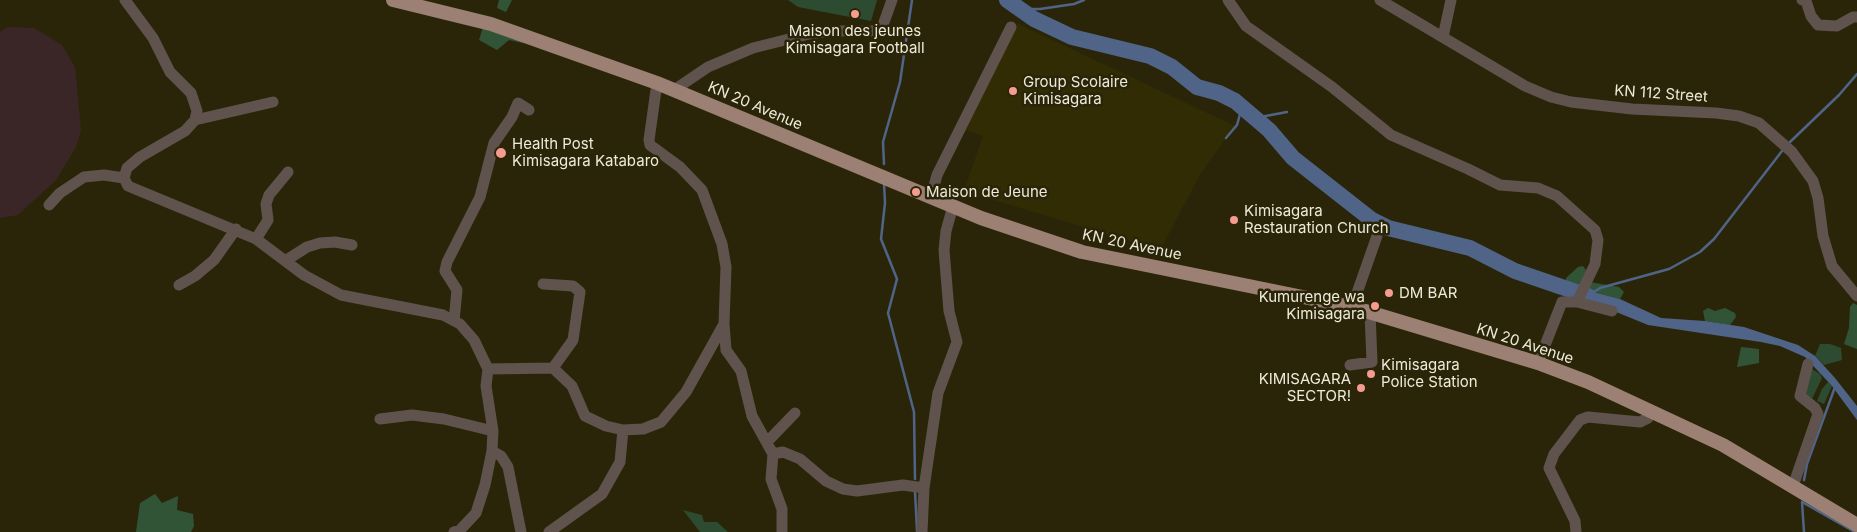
<!DOCTYPE html>
<style>
body{margin:0}
canvas{display:block;background:#2a2508}
</style>
<canvas width="1857" height="532"></canvas>
<script>
const g = document.querySelector('canvas').getContext('2d');
g.lineJoin = 'round';
function paint(path, color) { g.fillStyle = color; g.fill(path, 'evenodd'); }
const toPath = rows => new Path2D(rows.map(r => 'M' + r).join(''));
function strokePath(path, color, width, dash) { g.strokeStyle = color; g.lineWidth = width; g.lineCap = dash ? 'butt' : 'round'; g.setLineDash(dash || []); g.stroke(path); }
function label(font, color, halo, rows, align = 'center') {
  g.font = font + ' Inter,sans-serif'; g.lineWidth = 5; g.setLineDash([]); g.textBaseline = 'middle'; g.strokeStyle = halo; g.fillStyle = color; for (const [text, x, y, turn = 0] of rows) {
    g.save(); g.translate(x, y); g.rotate((+turn || 0) * Math.PI / 180); g.textAlign = isNaN(turn) ? turn : align; if (halo) g.strokeText(text, 0, 0); g.fillText(text, 0, 0); g.restore();
  }
}
paint(toPath([
 [1018,24,1235,126,1202,171,1160,250,964,191,983,136,964,129]
]), '#322c04');
paint(toPath([
 [8,27,34,28,62,45,75,67,81,130,76,147,56,180,18,215,0,218,0,32]
]), '#3a2626');
paint(toPath([
 [788,0,877,0,871,21,798,7],
 [1820,344,1830,344,1841,348,1842,360,1824,365,1815,356],
 [1812,369,1820,374,1822,378,1812,399,1804,396],
 [1828,382,1832,386,1824,404,1817,401,1822,389],
 [683,510,702,515,704,522,717,522,728,532,700,532]
]), '#2c4b31');
paint(toPath([
 [499,0,512,0,506,12,497,8],
 [484,24,523,37,523,43,509,40,497,50,479,40],
 [1583,266,1586,270,1580,288,1568,286,1565,283,1566,278,1578,267],
 [1589,282,1619,287,1624,292,1620,299,1593,292,1587,290],
 [1853,303,1857,305,1857,349,1844,344,1849,328,1850,307],
 [1708,308,1715,311,1725,308,1735,313,1736,317,1730,325,1705,321,1703,311],
 [1741,347,1759,349,1759,363,1737,367],
 [155,494,162,503,178,496,177,510,193,514,194,526,191,532,136,532,140,503]
]), '#315437');
paint(toPath([
 [1593,292,1620,299,1661,318,1705,321,1744,327,1798,345,1815,356,1835,378,1857,406,1857,420,1832,386,1805,357,1780,346,1761,342,1648,325,1587,300]
]), '#506488');
strokePath(toPath([
 [1018,9,1040,9,1074,4,1084,0],
 [1255,118,1287,112],
 [1226,138,1237,125,1242,107],
 [1790,142,1839,95,1857,74],
 [884,164,883,142,900,82,912,0],
 [884,183,885,203,881,239,897,279,888,313,914,412,915,479],
 [1588,296,1600,288,1669,269,1700,252,1714,239,1782,151],
 [1804,480,1807,464,1835,387],
 [915,491,917,531],
 [1802,502,1855,532],
 [1802,502,1804,532]
]), '#506488', 2.5);
strokePath(toPath([
 [1007,0,1034,19,1072,37,1150,56,1172,67,1197,87,1219,93,1235,101,1269,130,1293,158,1372,220,1388,228,1470,248,1515,271,1588,296]
]), '#506488', 16);
strokePath(toPath([
 [125,0,153,38,170,72,191,93,197,111,195,120,185,131,140,157,127,168,124,178,128,186,256,239,304,275,341,295,443,315,460,324,474,340,488,369,486,386,493,431,492,451,485,485,476,513,460,530,454,532],
 [1228,0,1246,26,1332,87,1391,135,1468,169,1500,185,1538,188,1557,196,1595,230,1598,240,1595,264,1577,302],
 [1380,0,1525,86,1551,97,1571,102,1632,109,1716,113,1739,116,1759,123,1792,152,1813,181,1818,198,1823,236,1832,266,1857,296],
 [1802,0,1806,1,1811,16,1818,25,1837,26,1853,17,1857,17],
 [1443,37,1451,0],
 [674,90,708,67,753,48,809,34,831,31,873,31,882,28,892,0],
 [195,120,273,102],
 [931,197,937,175,1011,27],
 [49,205,60,193,84,177,104,175,124,178],
 [256,239,268,220,266,204,269,195,288,172],
 [285,261,307,247,320,243,335,242,352,245],
 [543,284,573,286,580,292,573,340,553,368],
 [179,285,195,276,214,260,236,229],
 [1352,307,1377,236],
 [454,321,457,290,445,271,447,262,480,197,494,143,512,117,518,103,529,110],
 [724,324,726,350,741,371,752,416,773,454,771,479,782,509,782,532],
 [1538,363,1562,302,1577,302,1612,311],
 [1350,365,1372,362,1370,313],
 [488,369,553,368,572,386,585,416,606,426,623,430,643,429,661,422,686,392,724,324,726,267,722,244,702,190,680,167,650,145,649,140,657,83],
 [380,419,412,415,444,419,493,431],
 [767,442,795,413],
 [492,451,501,456,508,467,521,532],
 [773,454,783,452,800,459,826,481,843,489,857,491,903,485,924,488],
 [1793,486,1818,414,1815,408,1800,396,1808,364],
 [549,532,602,494,620,462,623,430],
 [922,532,924,488,938,393,957,342,949,311,944,250,946,231,953,206],
 [1576,532,1575,521,1549,468,1554,454,1580,420,1588,417,1640,422,1648,418,1652,411]
]), '#60534d', 11);
strokePath(toPath([
 [393,0,491,24,657,83,981,218,1082,252,1352,307,1538,363,1588,382,1723,445,1857,525]
]), '#9b8073', 14);
for (const [x, y, r, color] of [
 [855,14,5,"#f59c90"],
 [1013,91,5,"#f59c90"],
 [501,153,6,"#f59c90"],
 [916,192,5,"#f59c90"],
 [1234,220,5,"#f59c90"],
 [1389,293,5,"#f59c90"],
 [1375,306,5,"#f59c90"],
 [1371,374,5,"#f59c90"],
 [1361,388,5,"#f59c90"]
]) { const dot = new Path2D(); dot.arc(x, y, r, 0, 2 * Math.PI); g.fillStyle = color; g.fill(dot); strokePath(dot, '#2a2508', 2); }
label('15px', '#edead9', '#2a2508', [
 ["Maison des jeunes",855,31,"center"],
 ["Kimisagara Football",855,48,"center"],
 ["Group Scolaire",1023,82],
 ["Kimisagara",1023,99],
 ["Health Post",512,144],
 ["Kimisagara Katabaro",512,161],
 ["Maison de Jeune",926,192],
 ["Kimisagara",1244,211],
 ["Restauration Church",1244,228],
 ["DM BAR",1399,293],
 ["Kumurenge wa",1365,297,"right"],
 ["Kimisagara",1365,314,"right"],
 ["Kimisagara",1381,365],
 ["Police Station",1381,382],
 ["KIMISAGARA",1351,379,"right"],
 ["SECTOR!",1351,396,"right"]
], 'left');
label('15px', '#edead9', '#2a2508', [
 ["KN 112 Street",1661,94,4],
 ["KN 20 Avenue",755,106,23],
 ["KN 20 Avenue",1132,245,12],
 ["KN 20 Avenue",1525,344,18]
]);
</script>
